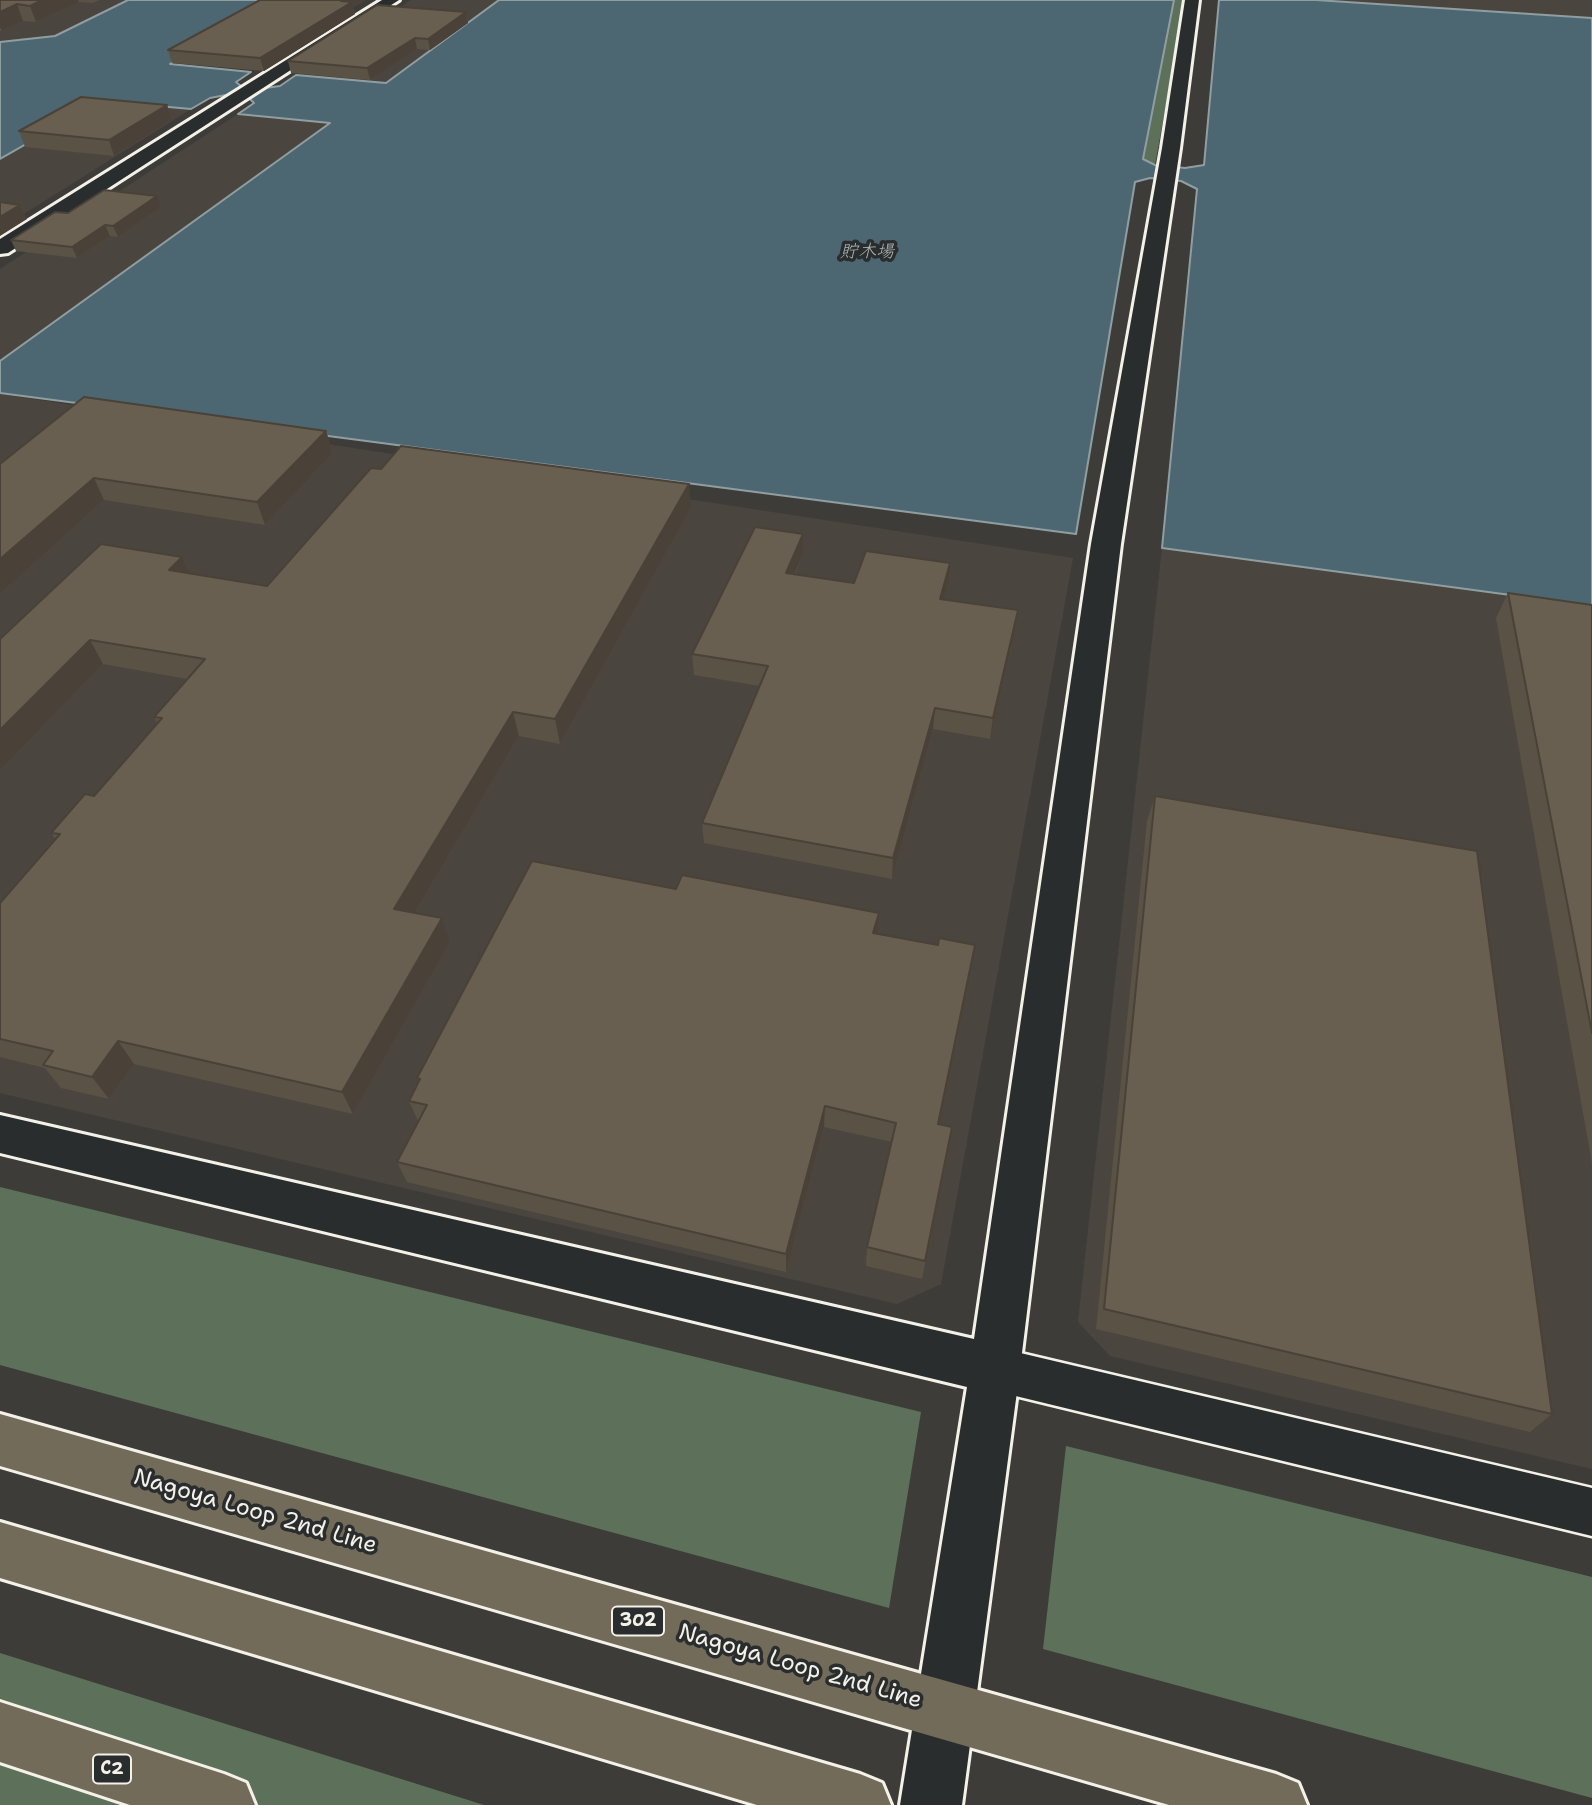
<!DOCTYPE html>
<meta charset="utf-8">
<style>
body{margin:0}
canvas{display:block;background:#3d3c38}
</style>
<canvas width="1592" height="1805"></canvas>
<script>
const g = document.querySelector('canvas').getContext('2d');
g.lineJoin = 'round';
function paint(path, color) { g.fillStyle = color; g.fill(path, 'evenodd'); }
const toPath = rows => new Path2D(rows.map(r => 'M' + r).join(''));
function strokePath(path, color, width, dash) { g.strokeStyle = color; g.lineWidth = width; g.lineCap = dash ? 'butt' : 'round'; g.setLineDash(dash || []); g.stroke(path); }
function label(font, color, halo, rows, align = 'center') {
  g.font = font + ' "Shantell Sans","Klee One",sans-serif'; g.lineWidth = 7; g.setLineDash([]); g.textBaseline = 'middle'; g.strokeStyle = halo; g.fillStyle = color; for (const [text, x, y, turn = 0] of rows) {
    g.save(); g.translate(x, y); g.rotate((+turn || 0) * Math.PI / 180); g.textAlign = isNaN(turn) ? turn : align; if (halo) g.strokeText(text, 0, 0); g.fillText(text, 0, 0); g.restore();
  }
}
paint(toPath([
 [0,0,128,0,55,36,7,42,0,42],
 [411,0,499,0,386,83,296,75],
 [1316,0,1592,0,1592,18],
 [102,101,191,109,0,229,0,159],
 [238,114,330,123,0,361,0,269],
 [0,394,1073,558,941,1284,897,1304,0,1093],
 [1162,548,1592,606,1592,1469,1110,1356,1078,1322]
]), '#4a463f');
paint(toPath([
 [1174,0,1185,0,1155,165,1143,160],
 [0,1187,921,1412,889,1608,0,1365],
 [1066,1446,1592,1577,1592,1798,1043,1649],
 [0,1653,484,1805,0,1805]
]), '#5d7059');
const water = toPath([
 [128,0,281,0,170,64,251,72,236,82,241,86,265,88,280,86,296,75,386,83,499,0,1174,0,1143,159,1155,165,1185,168,1204,165,1219,0,1316,0,1592,18,1592,606,1162,548,1197,189,1181,181,1150,178,1135,182,1076,534,0,393,0,361,330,123,238,114,254,103,249,98,226,95,210,98,191,109,102,101,0,159,0,42,55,36,128,0]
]);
paint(water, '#4d6772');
strokePath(water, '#909ea1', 2);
const minor = toPath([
 [995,1347,1592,1488,1592,1536,995,1391,980,1384,973,1369,980,1354,995,1347]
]);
const tertiary = toPath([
 [382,0,399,0,8,253,0,254,0,239,382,0],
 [1185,0,1199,0,1180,148,1121,544,1020,1369,962,1805,900,1805,967,1387,0,1153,0,1115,974,1339,1091,544,1162,148,1185,0]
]);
const trunk = toPath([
 [0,1414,1276,1774,1298,1783,1307,1805,1169,1805,0,1466,0,1414],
 [0,1522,860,1774,882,1783,891,1805,757,1805,0,1578,0,1522]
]);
const motorway = toPath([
 [0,1702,224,1774,246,1783,255,1805,130,1805,0,1762,0,1702]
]);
strokePath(minor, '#f4f1e8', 5);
strokePath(tertiary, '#f4f1e8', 6);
strokePath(trunk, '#f4f1e8', 6);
strokePath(motorway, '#f4f1e8', 6);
paint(minor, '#2a2d2e');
paint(tertiary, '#2a2d2e');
paint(trunk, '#736b5a');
paint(motorway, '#736b5a');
paint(toPath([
 [0,0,99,0,93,3,79,2,36,22,23,21,2,31,0,31],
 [353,8,355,14,264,71,172,63,168,50],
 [466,12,468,23,430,50,417,49,370,80,291,73,288,61],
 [167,105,172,120,114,156,25,147,19,131],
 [161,207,118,237,110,236,77,258,16,251,11,240,68,213],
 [326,431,333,453,265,525,104,500,0,594,0,464],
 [691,508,560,744,519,736,415,913,450,942,353,1114,134,1064,109,1099,61,1088,45,1068,0,1057,0,903,56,840,51,833,94,796,157,723,154,717,187,679,103,664,0,771,0,639,189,573,267,586],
 [803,554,795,574,854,583,948,584,943,599,1018,610,1015,631,990,739,933,729,892,879,704,843,702,823,760,686,694,675,692,654],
 [1508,593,1592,605,1592,1164,1496,618],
 [1155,796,1552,1414,1530,1432,1096,1329,1147,821],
 [877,933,971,966,939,1124,948,1147,922,1279,866,1266,867,1247,892,1142,824,1127,786,1272,407,1182,397,1162,418,1121,409,1101,419,1082,417,1078]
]), '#5a5245');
paint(toPath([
 [42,0,78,0,79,2,36,22,30,6],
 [343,0,366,0,353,8,355,14,264,71,260,58],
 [17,4,23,21,2,31,0,27,0,12],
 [466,12,468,23,430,50,428,39],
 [415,38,417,49,370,80,367,68],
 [167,105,172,120,114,156,109,140],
 [157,196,161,207,118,237,113,226],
 [20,205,27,219,0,236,0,217],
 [105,225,110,236,77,258,72,247],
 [326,431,333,453,265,525,257,502],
 [94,478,104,500,0,594,0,559],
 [689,484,691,508,560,744,555,719],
 [803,534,803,554,786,593,786,573],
 [182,557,192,581,169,570],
 [950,563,948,584,938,619,940,599],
 [1018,610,1015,631,990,739,993,718],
 [90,640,103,664,0,771,0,730],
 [935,708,933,729,892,879,893,858],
 [513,712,519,736,403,933,394,909],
 [879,913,877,935,873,933],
 [442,918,450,942,353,1114,342,1092],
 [975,945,971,966,935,1144,938,1124],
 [118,1041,134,1064,109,1099,92,1077],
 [825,1106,824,1127,786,1272,786,1254]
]), '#4a4238');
const building = toPath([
 [0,0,42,0,30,6,17,4,0,12,0,0],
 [260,0,343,0,341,1,352,2,260,58,168,50,260,0],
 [377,5,466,12,428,39,415,38,367,68,288,61,377,5],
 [81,97,167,105,109,140,19,131,81,97],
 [104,190,157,196,113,226,105,225,72,247,11,240,55,212,68,213,104,190],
 [0,202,20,205,0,217,0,202],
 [84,397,326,431,257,502,94,478,0,559,0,464,84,397],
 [401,446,689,484,555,719,513,712,394,909,442,918,342,1092,118,1041,92,1077,43,1065,53,1051,0,1039,0,903,60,834,51,833,85,794,94,796,162,718,154,717,205,659,90,640,0,730,0,639,101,544,182,557,169,570,267,586,371,468,381,469,401,446],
 [755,527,803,534,786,573,854,583,866,551,950,563,940,599,1018,610,993,718,935,708,893,858,702,823,768,666,692,654,755,527],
 [1508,593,1592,605,1592,1033,1508,593],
 [1155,796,1477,851,1552,1414,1104,1309,1155,796],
 [532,861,676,889,682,875,879,913,873,933,938,945,939,938,975,945,938,1124,952,1127,925,1261,867,1247,896,1123,825,1106,786,1254,397,1162,427,1105,409,1101,420,1079,417,1078,532,861]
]);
paint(building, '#695f50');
strokePath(building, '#4a4238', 2);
label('italic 18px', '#b1bab9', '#2a2d2e', [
 ["貯木場",867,252]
]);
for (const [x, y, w] of [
 [638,1621,52],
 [112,1769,38]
]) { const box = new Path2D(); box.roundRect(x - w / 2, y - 14.5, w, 29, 5); g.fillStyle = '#2a2d2e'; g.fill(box); strokePath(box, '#f4f1e8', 2); }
label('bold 18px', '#f4f1e8', null, [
 ["302",638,1621],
 ["C2",112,1769]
]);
label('23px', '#f4f1e8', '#2a2d2e', [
 ["Nagoya Loop 2nd Line",255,1512,16],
 ["Nagoya Loop 2nd Line",800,1667,16]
]);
</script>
